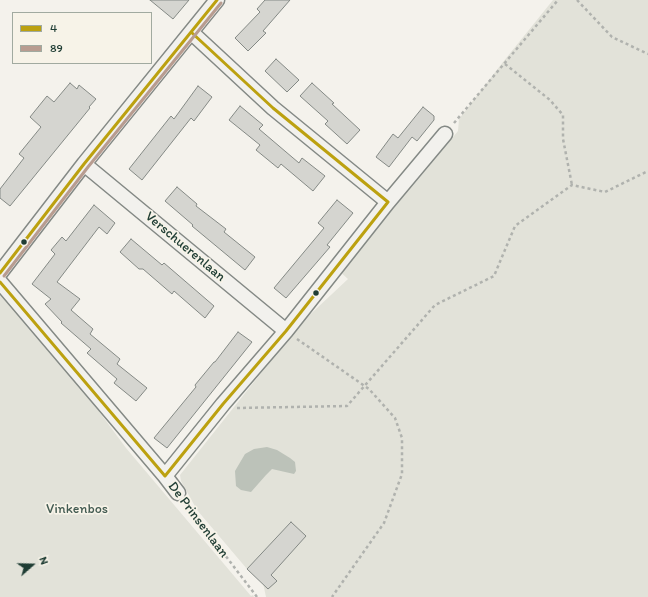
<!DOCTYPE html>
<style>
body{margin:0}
#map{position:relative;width:648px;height:597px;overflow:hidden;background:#f4f2ec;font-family:Itim,sans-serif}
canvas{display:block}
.legend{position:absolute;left:12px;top:12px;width:140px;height:52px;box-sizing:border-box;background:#f7f3e8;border:1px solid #a1aaa0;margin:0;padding:5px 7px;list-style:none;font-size:12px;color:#1f3d34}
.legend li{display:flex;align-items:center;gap:8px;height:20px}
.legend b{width:20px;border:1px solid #a1aaa0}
.north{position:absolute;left:12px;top:545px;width:40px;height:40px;-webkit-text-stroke:3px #f7f3e8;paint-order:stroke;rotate:70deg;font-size:11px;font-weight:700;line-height:16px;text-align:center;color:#1f3d34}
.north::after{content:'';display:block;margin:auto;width:14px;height:18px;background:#1f3d34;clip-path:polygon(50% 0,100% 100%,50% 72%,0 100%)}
</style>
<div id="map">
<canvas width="648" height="597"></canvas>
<ul class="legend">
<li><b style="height:5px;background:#bca110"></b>4</li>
<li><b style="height:5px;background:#b89c90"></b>89</li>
</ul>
<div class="north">N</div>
</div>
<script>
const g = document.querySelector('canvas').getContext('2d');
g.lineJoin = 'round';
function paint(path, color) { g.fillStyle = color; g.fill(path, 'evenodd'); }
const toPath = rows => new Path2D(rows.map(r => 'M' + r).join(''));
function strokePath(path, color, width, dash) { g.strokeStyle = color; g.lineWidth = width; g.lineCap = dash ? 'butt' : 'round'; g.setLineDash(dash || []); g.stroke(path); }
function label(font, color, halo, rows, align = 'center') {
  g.font = font + ' Itim,sans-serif'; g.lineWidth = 3.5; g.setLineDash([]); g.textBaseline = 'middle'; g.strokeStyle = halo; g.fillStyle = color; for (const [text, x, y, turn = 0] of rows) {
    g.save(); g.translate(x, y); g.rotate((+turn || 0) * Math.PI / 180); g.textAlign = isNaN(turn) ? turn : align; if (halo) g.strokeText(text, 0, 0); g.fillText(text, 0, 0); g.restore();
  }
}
paint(toPath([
 [553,0,648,0,648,597,266,597,263,583,247,569,197,510,181,481,180,475,300,324,348,279,338,270,416,182,458,131,459,119,503,62],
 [2,280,126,448,251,596,253,595,254,597,0,597,0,283]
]), '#e2e2d9');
paint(toPath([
 [267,447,277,450,290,458,295,462,296,471,294,474,272,469,266,475,251,492,241,490,236,486,235,471,245,454,254,449]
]), '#bcc2b9');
const building = toPath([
 [150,0,189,0,173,19,150,0],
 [265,0,290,0,263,31,266,33,248,51,235,38,260,12,257,9,265,0],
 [276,59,299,80,287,92,265,71,276,59],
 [70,83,77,89,79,85,96,99,89,107,90,108,10,206,0,198,0,189,24,158,19,154,41,127,30,117,47,96,54,102,70,83],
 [312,83,334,103,332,104,360,130,347,144,325,124,328,121,300,96,312,83],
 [198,86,212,97,194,121,191,118,142,180,129,169,171,116,174,119,198,86],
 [240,106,263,125,259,129,299,163,302,158,325,176,313,191,281,164,278,168,256,150,260,145,229,120,240,106],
 [423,107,434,116,434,120,417,141,412,137,389,167,376,157,393,134,398,138,423,107],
 [177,187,197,204,196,206,226,229,224,232,255,257,245,270,192,226,193,225,165,201,177,187],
 [337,200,353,213,327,245,330,247,286,298,274,288,324,228,318,223,337,200],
 [94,205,115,223,107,234,99,227,57,282,80,299,71,310,93,329,90,334,120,359,117,364,147,388,136,401,114,383,117,379,87,353,91,349,61,323,62,322,45,304,51,299,32,284,55,254,51,250,62,237,66,241,94,205],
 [131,239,162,265,164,263,214,306,205,318,174,291,172,294,143,269,139,269,120,252,131,239],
 [238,332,252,342,167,448,154,438,196,387,195,385,214,362,215,362,238,332],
 [291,522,306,536,271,575,277,581,268,589,247,569,291,522]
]);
paint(building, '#d5d5d0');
strokePath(building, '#848985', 1);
const minor = toPath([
 [191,32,273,108,388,202],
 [84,164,286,331],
 [0,273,84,164,217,0],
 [0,282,165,476,178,493],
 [165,476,223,404,286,331,388,202,445,134]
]);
strokePath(minor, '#848985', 17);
strokePath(toPath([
 [577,0,612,37,648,54],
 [505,64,550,100,563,115,563,139,572,185],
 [454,123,558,0],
 [297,339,369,389,395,418,402,438,402,474,384,523,332,597],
 [237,408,347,406,435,305,494,276,515,226,572,185,605,192,648,171],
 [186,504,257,597]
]), '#b0b2ae', 2.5, [3, 3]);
strokePath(minor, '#f2f1ed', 14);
strokePath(toPath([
 [0,273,84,164,217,0],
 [0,282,165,476,223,404,286,331,388,202,273,108,191,32]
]), '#bca110', 3);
strokePath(toPath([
 [4,276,88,167,221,3]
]), '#b89c90', 3);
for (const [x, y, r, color] of [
 [24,242,3.5,"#1f3d34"],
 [316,293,3.5,"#1f3d34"]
]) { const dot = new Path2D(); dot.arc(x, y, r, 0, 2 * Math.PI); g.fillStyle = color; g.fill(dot); strokePath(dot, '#f7f3e8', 1.5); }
label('14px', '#1f3d34', '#f7f3e8', [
 ["Verschuerenlaan",185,247,40],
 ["De Prinsenlaan",198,520,53]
]);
label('14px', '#435b52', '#f7f3e8', [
 ["Vinkenbos",77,509]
]);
</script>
